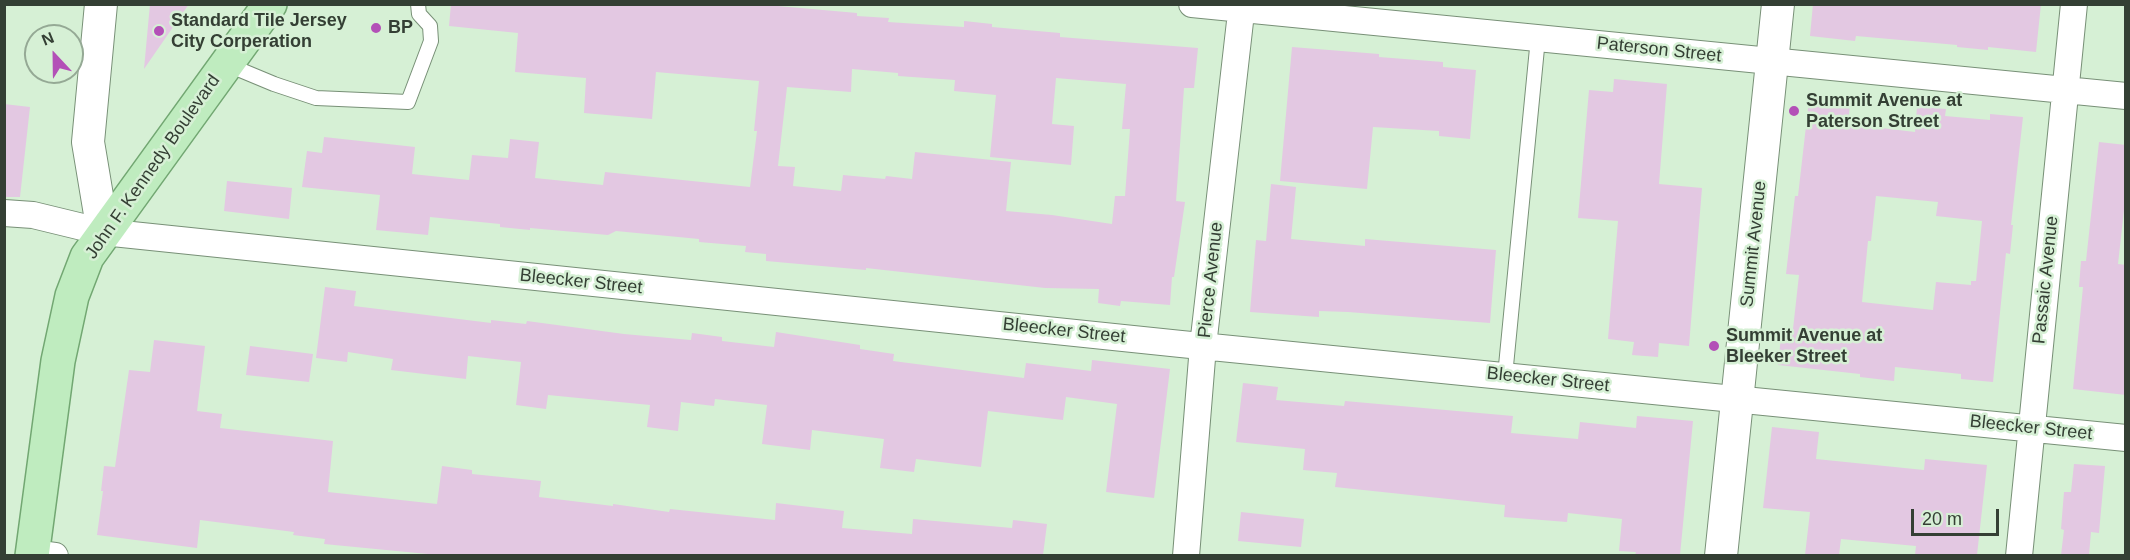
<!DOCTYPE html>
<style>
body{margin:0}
#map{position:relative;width:2130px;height:560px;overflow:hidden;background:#d6f0d5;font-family:Helvetica,sans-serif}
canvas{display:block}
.frame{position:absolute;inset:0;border:6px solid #343f34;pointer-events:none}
.north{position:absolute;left:24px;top:24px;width:60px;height:60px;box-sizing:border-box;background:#d6f0d5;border:2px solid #95a995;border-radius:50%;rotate:338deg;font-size:16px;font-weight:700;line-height:24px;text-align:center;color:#343f34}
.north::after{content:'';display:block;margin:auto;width:21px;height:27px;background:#b350b7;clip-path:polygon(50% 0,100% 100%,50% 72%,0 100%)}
.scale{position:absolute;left:1911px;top:509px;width:88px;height:27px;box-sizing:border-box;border:3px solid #343f34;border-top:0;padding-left:8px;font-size:18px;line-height:21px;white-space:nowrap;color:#343f34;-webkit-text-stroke:4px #d6f0d5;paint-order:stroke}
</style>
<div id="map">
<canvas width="2130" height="560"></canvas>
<div class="frame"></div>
<div class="north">N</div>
<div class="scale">20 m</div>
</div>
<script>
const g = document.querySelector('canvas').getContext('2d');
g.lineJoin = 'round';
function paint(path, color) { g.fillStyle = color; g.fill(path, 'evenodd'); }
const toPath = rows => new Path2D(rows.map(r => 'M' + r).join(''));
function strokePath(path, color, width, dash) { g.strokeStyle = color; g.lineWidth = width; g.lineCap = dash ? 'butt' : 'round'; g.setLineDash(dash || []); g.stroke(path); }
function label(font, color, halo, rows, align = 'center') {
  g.font = font + ' Helvetica,sans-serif'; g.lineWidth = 5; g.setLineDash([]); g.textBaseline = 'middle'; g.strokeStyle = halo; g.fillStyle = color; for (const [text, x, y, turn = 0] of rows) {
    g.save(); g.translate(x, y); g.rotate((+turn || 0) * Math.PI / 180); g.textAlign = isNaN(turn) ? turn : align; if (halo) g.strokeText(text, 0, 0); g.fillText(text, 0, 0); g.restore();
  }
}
paint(toPath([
 [150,4,189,4,144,69],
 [451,4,755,4,857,13,857,16,889,18,888,22,964,27,964,21,992,24,992,27,1060,33,1060,37,1198,48,1194,88,1184,88,1176,201,1185,202,1174,277,1172,277,1170,305,1121,301,1120,306,1098,303,1099,289,1045,288,866,268,866,270,766,261,766,254,745,252,746,246,699,242,699,239,616,231,608,235,530,228,530,230,500,227,500,224,430,217,428,235,376,230,380,195,302,187,307,151,322,153,324,137,415,147,412,174,469,180,472,155,508,158,510,139,539,142,535,178,603,185,605,172,750,187,757,131,754,131,759,81,656,72,652,119,584,113,586,78,515,72,518,33,449,26],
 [852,69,898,73,898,76,955,80,954,91,996,95,990,157,1071,165,1074,126,1052,124,1056,78,1126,84,1122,129,1130,129,1125,196,1115,196,1112,224,1052,215,1006,211,1011,162,915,152,912,179,886,176,885,179,843,175,841,191,793,186,795,167,778,166,787,87,851,92],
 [1813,4,2041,4,2036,52,1988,47,1988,50,1957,47,1957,45,1856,36,1855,41,1810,36],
 [1292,47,1379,54,1379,57,1443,62,1443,67,1476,70,1470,139,1439,136,1439,131,1373,127,1367,189,1280,181],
 [1614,79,1667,84,1659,184,1702,188,1689,346,1659,343,1658,357,1632,355,1634,342,1608,339,1618,221,1578,218,1589,90,1613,92],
 [1809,100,1850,104,1848,124,1915,132,1917,107,1946,109,1945,116,1990,120,1990,114,2023,117,2011,225,2013,225,2010,254,2006,253,1993,382,1961,379,1961,374,1895,367,1894,381,1860,377,1860,374,1778,365,1782,327,1793,329,1799,275,1786,274,1795,196,1798,196],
 [1876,196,1938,202,1936,216,1982,221,1976,281,1971,281,1971,285,1936,282,1933,310,1862,302,1868,241,1871,241],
 [4,104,30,107,20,197,4,197],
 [2099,142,2126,145,2126,192,2118,264,2126,265,2126,395,2073,389,2083,287,2079,287,2081,261,2086,261],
 [227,181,292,188,289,219,224,211],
 [1271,184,1296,187,1291,239,1365,246,1365,239,1496,250,1490,323,1348,312,1319,311,1319,317,1250,312,1256,240,1266,241],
 [325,287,356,291,354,306,491,323,491,320,526,324,527,321,624,334,691,340,692,333,722,337,722,341,774,347,776,332,860,345,860,349,894,354,893,361,1024,378,1026,363,1091,371,1092,360,1170,369,1154,498,1106,492,1117,404,1066,397,1063,420,988,411,981,467,916,459,914,472,880,468,884,439,812,430,810,450,762,444,767,405,715,399,714,406,681,402,678,431,647,427,650,405,548,395,546,409,516,405,521,362,468,356,466,379,391,370,393,359,348,352,347,362,316,358],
 [154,340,205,346,197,411,222,414,220,428,333,441,328,492,437,504,442,466,472,470,472,474,541,481,539,497,613,506,613,504,669,512,670,509,775,520,776,503,844,511,842,528,912,534,913,519,1012,528,1013,520,1047,524,1043,555,438,555,324,544,325,539,293,535,294,532,200,520,197,548,97,535,103,491,101,491,104,466,115,467,129,370,150,372],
 [250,346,313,354,309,382,246,375],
 [1243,383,1278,387,1276,400,1344,406,1345,401,1513,416,1511,433,1578,439,1580,422,1636,428,1637,416,1693,421,1680,555,1635,555,1636,552,1619,551,1622,519,1568,513,1567,522,1504,517,1505,505,1335,487,1337,473,1303,470,1305,449,1236,442],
 [1772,427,1819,432,1816,459,1924,470,1925,459,1987,465,1977,555,1915,555,1916,546,1841,539,1839,555,1805,555,1810,512,1763,508],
 [2074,464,2105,466,2099,533,2091,532,2089,555,2061,555,2064,530,2061,529,2064,492,2071,492],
 [1241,512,1304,519,1301,547,1238,541]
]), '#e3c8e2');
const service = toPath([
 [226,64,274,84,316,98,408,102,431,41,430,26,419,14,418,4],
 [1505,376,1538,38]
]);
const minor = toPath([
 [1192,4,2126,96],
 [4,213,33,215,103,232,1181,344,2126,438],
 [32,553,55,556],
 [1186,556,1203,346,1242,4],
 [2019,556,2074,4]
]);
const tertiary = toPath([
 [101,4,88,142,103,232],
 [1721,556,1778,4]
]);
const primary = toPath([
 [32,556,58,361,72,296,87,257,270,4]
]);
strokePath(service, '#789077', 16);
strokePath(minor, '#789077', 28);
strokePath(tertiary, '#789077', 34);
strokePath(primary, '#72a772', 36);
strokePath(service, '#fff', 14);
strokePath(minor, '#fff', 26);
strokePath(tertiary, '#fff', 32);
strokePath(primary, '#bfecbf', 33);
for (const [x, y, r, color] of [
 [376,28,6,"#b350b7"],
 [159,31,6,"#b350b7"],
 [1794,111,6,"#b350b7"],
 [1714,346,6,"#b350b7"]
]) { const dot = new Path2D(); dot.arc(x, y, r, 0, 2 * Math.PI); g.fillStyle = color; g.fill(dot); strokePath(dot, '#d6f0d5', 2); }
label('bold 18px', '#343f34', '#d6f0d5', [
 ["Standard Tile Jersey",171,21],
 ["City Corperation",171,42],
 ["BP",388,28],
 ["Summit Avenue at",1806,101],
 ["Paterson Street",1806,122],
 ["Summit Avenue at",1726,336],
 ["Bleeker Street",1726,357]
], 'left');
label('18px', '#343f34', '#d6f0d5', [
 ["Paterson Street",1659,50,6],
 ["John F. Kennedy Boulevard",153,167,-55],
 ["Summit Avenue",1754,244,-84],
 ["Pierce Avenue",1211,280,-84],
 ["Passaic Avenue",2046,280,-84],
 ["Bleecker Street",581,282,6],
 ["Bleecker Street",1064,331,6],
 ["Bleecker Street",1548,380,6],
 ["Bleecker Street",2031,428,6]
]);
</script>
